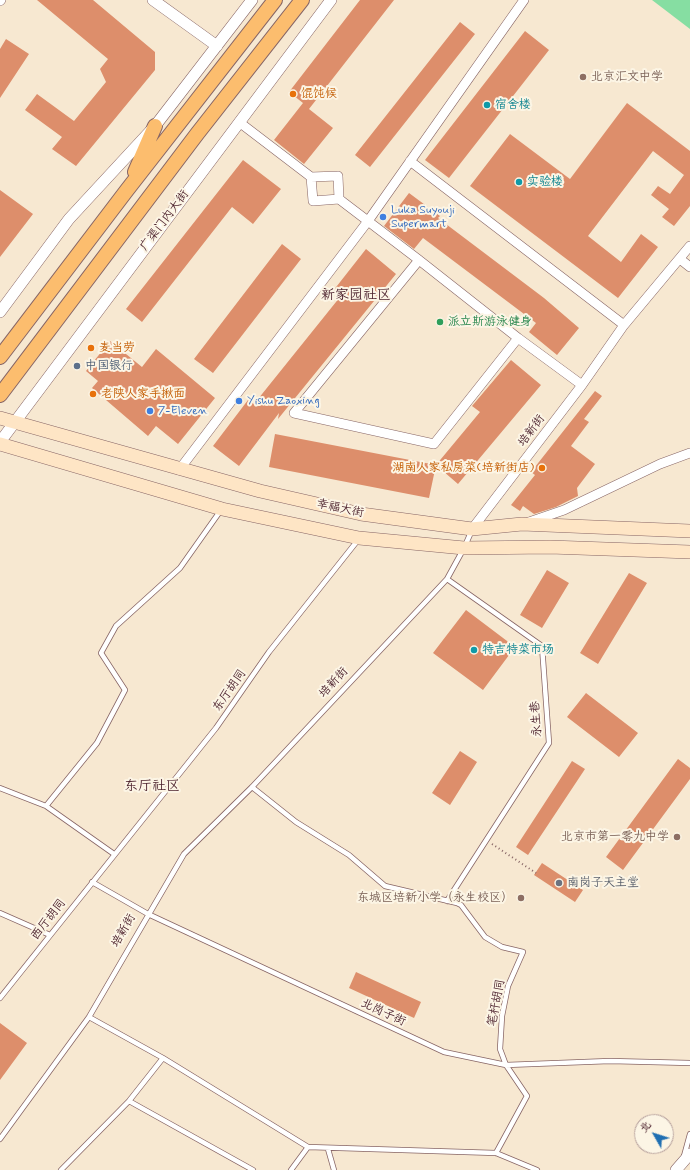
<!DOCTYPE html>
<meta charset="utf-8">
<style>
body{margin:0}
#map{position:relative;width:690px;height:1170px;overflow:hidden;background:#f7e8d1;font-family:Mynerve,"LXGW WenKai TC",sans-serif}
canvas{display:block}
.north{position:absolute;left:634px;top:1114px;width:40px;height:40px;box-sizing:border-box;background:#fcf5e5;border:1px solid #b59f9b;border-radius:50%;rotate:309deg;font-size:11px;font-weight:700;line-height:16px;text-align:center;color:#4a1f2b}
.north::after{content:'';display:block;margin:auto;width:14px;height:18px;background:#1f6fb2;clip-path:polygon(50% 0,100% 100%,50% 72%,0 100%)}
</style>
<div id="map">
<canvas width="690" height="1170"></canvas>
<div class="north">北</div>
</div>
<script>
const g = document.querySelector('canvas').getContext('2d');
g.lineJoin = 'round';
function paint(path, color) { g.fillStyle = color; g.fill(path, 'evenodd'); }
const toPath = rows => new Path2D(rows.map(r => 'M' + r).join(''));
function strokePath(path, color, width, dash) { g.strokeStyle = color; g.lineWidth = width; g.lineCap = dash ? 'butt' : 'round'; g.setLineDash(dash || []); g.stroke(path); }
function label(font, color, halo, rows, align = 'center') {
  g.font = font + ' Mynerve,"LXGW WenKai TC",sans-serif'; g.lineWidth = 4; g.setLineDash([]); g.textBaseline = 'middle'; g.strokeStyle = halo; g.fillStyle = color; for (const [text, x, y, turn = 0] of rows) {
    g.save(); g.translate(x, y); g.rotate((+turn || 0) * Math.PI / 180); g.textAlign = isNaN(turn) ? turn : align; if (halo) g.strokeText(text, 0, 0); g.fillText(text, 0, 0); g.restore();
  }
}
paint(toPath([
 [652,0,690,0,690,29]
]), '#86dea2');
paint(toPath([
 [37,0,93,0,155,52,155,70,76,166,52,149,62,137,25,110,37,94,74,121,106,82,100,69,108,59],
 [360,0,394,0,309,109,333,128,304,164,274,140,303,103,289,92],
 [460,22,475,34,370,167,355,155],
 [525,31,549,50,449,178,425,160],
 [6,39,29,54,0,98,0,49],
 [627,103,690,151,690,206,674,226,662,217,669,209,651,195,658,186,670,194,684,175,653,151,588,236,621,262,641,234,658,247,618,298,470,186,510,134,570,179],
 [243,160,281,189,253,224,232,207,142,322,126,309],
 [0,190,33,214,0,257],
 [409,193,440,216,438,218,544,298,579,328,557,355,529,332,536,323,423,238,414,249,384,226],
 [282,244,301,259,213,373,194,359],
 [366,249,396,274,278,419,279,413,239,466,213,446,248,400,254,404,340,297,333,291],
 [110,341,142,367,156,349,215,398,178,444,156,426,148,436,92,388,98,381,86,371],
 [511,360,541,385,458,484,436,465,480,412,472,406],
 [595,391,602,396,584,419,589,422,571,446,595,464,577,488,578,496,556,507,534,514,523,506,520,511,511,505,535,475,531,472],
 [275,434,436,465,429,498,269,467],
 [547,570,569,583,542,628,520,615],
 [629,573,647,583,598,664,580,653],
 [466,610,515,647,483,690,433,653],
 [586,693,638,733,619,757,567,717],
 [460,751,477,762,450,805,432,793],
 [678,759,690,768,690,779,623,870,606,857],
 [572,761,585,769,528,855,516,847],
 [542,863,583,890,575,902,534,875],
 [356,972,421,1002,414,1018,349,988],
 [0,1023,27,1043,0,1080]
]), '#dd8e6b');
const service = toPath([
 [447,579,542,646,549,743,447,901],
 [252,787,296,822,349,855,385,886,457,903,461,905,485,937,502,947,523,952,508,986,502,1016,500,1049,506,1065,527,1096,496,1153],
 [0,788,46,806,114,854],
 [46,806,97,743,125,690,101,653,116,626,180,568,221,510],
 [92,882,148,914,444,1052,506,1065,610,1061,690,1063],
 [0,913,50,935],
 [0,998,216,728,269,652,358,540],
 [89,1017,163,1058,308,1147,496,1153,537,1170],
 [129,1101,253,1170],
 [0,1139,89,1017,184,854,252,787,447,579,464,548,472,530],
 [328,1149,334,1170],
 [684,1156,690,1134],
 [61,1170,129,1101,163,1058],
 [291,1170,308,1147]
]);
const minor = toPath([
 [0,1,1,0],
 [239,122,311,177],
 [410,161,624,325],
 [338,176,339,199,313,201,311,177,338,176],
 [339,199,419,260,518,338,582,385],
 [680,259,690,267],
 [419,260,294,413,434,444,518,338],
 [179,470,368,221,524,0],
 [529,522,564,510,660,464,690,453],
 [472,529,582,385,624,325,690,246]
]);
const tertiary = toPath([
 [153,0,217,46],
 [0,312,69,219,155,126,252,0],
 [0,442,331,0],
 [676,1170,690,1154]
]);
const secondary = toPath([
 [0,418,260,491,361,514,472,529,522,524,690,531],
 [0,444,222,509,359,538,464,548,550,547,690,552]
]);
const primary = toPath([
 [135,172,155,126],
 [0,357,127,190,275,0],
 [0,395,197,134,302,0]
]);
strokePath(service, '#876565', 6);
strokePath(minor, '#876565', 10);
strokePath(tertiary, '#876565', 12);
strokePath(secondary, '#876565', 14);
strokePath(primary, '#876565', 16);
strokePath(toPath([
 [492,844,536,873]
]), '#876565', 2, [1, 3]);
strokePath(service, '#fff', 4.5);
strokePath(minor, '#fff', 9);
strokePath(tertiary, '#fff', 11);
strokePath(secondary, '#fee5c5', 13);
strokePath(primary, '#fcbd6e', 14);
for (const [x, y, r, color] of [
 [583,77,4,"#8d6e63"],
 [293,94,4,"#e8710a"],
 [487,105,4,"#0f9aa8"],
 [519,182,4,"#0f9aa8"],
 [383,217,4,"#3f7fe0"],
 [440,322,4,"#2e9e5b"],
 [91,348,4,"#e8710a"],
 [77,366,4,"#5c6f8a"],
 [93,394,4,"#e8710a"],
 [239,401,4,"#3f7fe0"],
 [150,411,4,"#3f7fe0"],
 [542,468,4,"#e8710a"],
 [474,650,4,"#0f9aa8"],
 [677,837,4,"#8d6e63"],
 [559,883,4,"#6b7280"],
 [521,898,4,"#8d6e63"]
]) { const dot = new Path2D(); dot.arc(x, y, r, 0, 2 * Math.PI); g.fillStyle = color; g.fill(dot); strokePath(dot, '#fcf5e5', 1.5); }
label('12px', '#785e54', '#fcf5e5', [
 ["北京汇文中学",591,77,"left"],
 ["北京市第一零九中学",669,837],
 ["东城区培新小学（永生校区）",513,898]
], 'right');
label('12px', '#c56008', '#fcf5e5', [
 ["馄饨候",301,94],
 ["麦当劳",99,348],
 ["老陕人家手揪面",101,394],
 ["湖南人家私房菜(培新街店)",534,468,"right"]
], 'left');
label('12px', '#0d838f', '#fcf5e5', [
 ["宿舍楼",495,105],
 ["实验楼",527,182],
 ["特吉特菜市场",482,650]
], 'left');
label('12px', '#366cbe', '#fcf5e5', [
 ["Luka Suyouji",391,210],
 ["Supermart",391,224],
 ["Yishu Zaoxing",247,401],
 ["7-Eleven",158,411]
], 'left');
label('12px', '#4a1f2b', '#fcf5e5', [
 ["广渠门内大街",165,221,-53],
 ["培新街",532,431,-53],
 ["幸福大街",340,509,12],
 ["培新街",334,683,-47],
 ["东厅胡同",230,691,-55],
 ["永生巷",537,719,-94],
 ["西厅胡同",49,920,-52],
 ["培新街",124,931,-60],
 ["笔杆胡同",497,1003,-79],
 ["北岗子街",383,1013,25]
]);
label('12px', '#27864d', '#fcf5e5', [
 ["派立斯游泳健身",448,322]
], 'left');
label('12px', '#4e5e75', '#fcf5e5', [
 ["中国银行",85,366]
], 'left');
label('12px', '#5b616d', '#fcf5e5', [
 ["南岗子天主堂",567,883]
], 'left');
label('14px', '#4a1f2b', '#fcf5e5', [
 ["新家园社区",356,296],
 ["东厅社区",152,787]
]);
</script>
